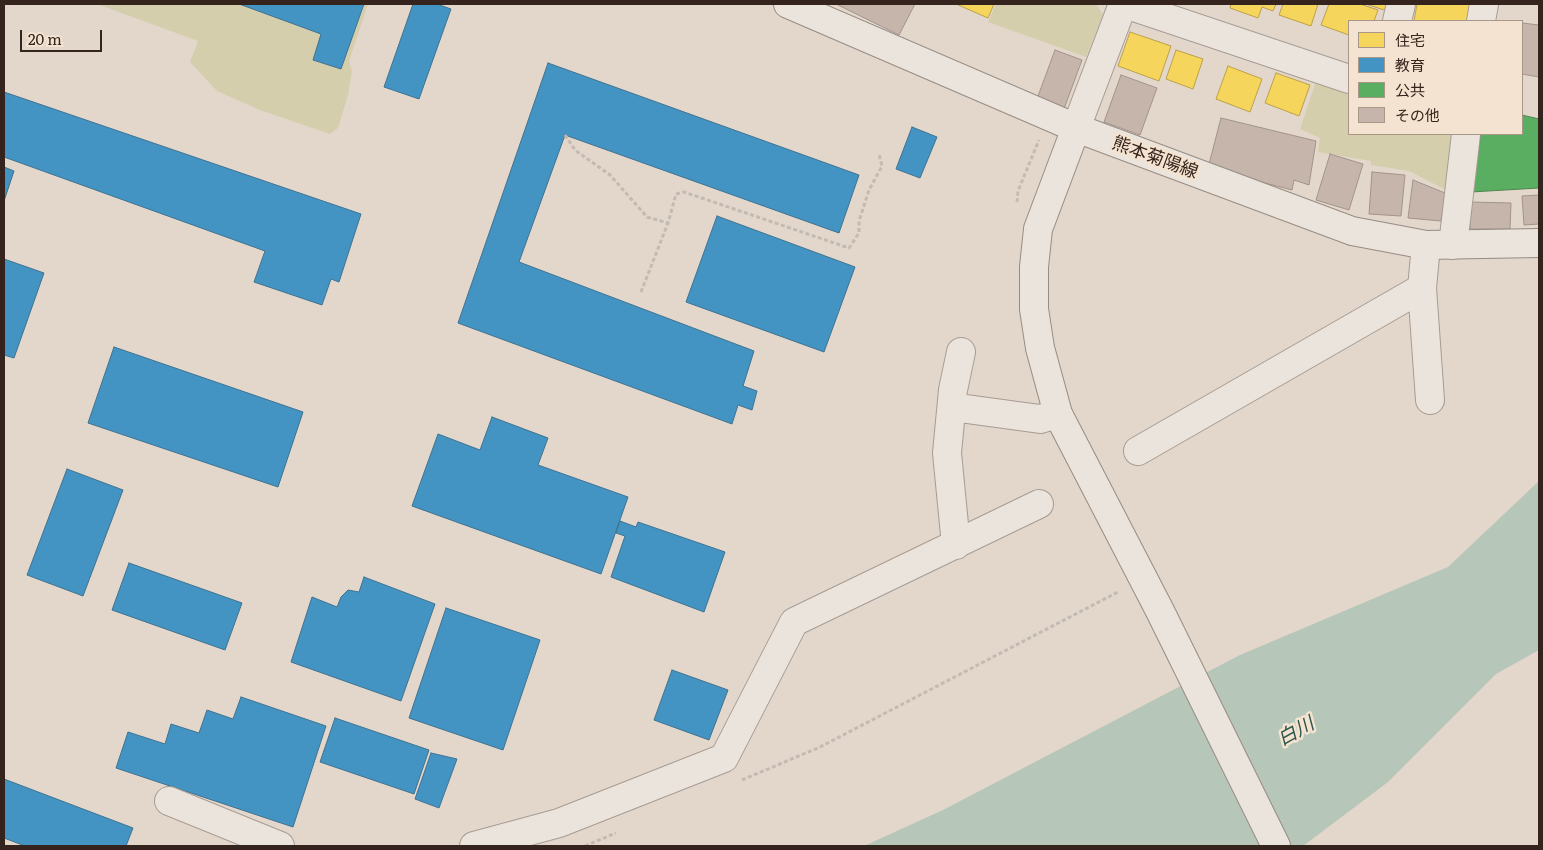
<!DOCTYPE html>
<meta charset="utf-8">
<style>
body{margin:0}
#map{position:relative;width:1543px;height:850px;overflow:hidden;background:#e2d7ca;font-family:Literata,"Noto Sans JP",serif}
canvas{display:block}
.frame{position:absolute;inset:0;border:5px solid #35241d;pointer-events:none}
.legend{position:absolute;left:1348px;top:20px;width:175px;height:115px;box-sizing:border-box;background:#f4e3d0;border:1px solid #a89788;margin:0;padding:6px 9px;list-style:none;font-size:15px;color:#35241d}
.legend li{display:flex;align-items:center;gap:10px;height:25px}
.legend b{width:25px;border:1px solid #a89788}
.scale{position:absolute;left:20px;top:30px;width:82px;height:22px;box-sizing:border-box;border:2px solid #35241d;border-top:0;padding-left:6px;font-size:15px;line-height:18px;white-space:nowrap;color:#35241d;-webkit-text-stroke:4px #f4e3d0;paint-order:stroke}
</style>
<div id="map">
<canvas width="1543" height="850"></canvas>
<div class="frame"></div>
<ul class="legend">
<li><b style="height:14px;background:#f6d55c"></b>住宅</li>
<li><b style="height:14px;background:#4393c3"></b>教育</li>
<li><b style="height:14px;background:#5aae61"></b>公共</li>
<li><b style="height:14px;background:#c6b5ab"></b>その他</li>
</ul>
<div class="scale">20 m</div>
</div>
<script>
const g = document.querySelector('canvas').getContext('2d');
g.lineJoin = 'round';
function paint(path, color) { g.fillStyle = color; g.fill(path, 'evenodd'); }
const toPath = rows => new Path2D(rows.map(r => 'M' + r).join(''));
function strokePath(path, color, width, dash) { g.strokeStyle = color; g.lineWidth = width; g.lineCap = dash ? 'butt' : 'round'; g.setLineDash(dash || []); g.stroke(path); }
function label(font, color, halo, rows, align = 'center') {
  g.font = font + ' Literata,"Noto Sans JP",serif'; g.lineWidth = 5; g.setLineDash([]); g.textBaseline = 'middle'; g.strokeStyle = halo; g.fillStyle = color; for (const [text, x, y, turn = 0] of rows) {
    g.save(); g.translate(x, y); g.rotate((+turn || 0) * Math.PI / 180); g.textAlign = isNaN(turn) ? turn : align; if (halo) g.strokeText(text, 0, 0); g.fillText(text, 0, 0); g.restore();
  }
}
paint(toPath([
 [97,4,239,4,321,34,313,60,341,69,364,4,368,4,349,61,352,71,348,95,338,128,330,134,260,110,217,91,190,62,198,41],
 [996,4,1094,4,1097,5,1103,15,1086,57,988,22],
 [1316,81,1349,93,1349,134,1454,134,1448,191,1409,171,1371,165,1371,161,1318,152,1320,138,1300,129]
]), '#d5cead');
paint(toPath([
 [1539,481,1539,650,1496,674,1388,782,1303,846,864,846,943,810,1240,655,1448,567]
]), '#b6c6b9');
const homes = toPath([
 [956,4,994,4,988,18,956,4],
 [1231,4,1276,4,1273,11,1262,7,1258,18,1230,8,1231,4],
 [1283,4,1318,4,1311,26,1279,15,1283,4],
 [1329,4,1360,4,1378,10,1374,21,1349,21,1349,35,1321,25,1329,4],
 [1366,4,1392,4,1390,12,1366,4],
 [1417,4,1476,4,1473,21,1414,21,1417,4],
 [1130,32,1171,46,1159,81,1118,66,1130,32],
 [1176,50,1203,59,1193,89,1166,79,1176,50],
 [1228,66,1262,79,1250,112,1216,99,1228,66],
 [1276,73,1310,85,1299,116,1265,103,1276,73]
]);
paint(homes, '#f6d55c');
strokePath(homes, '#bca049', 1);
const schools = toPath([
 [239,4,364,4,341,69,313,60,321,34,239,4],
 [413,4,437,4,451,9,419,99,384,87,413,4],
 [548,63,859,175,839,233,565,135,519,262,754,351,743,386,757,391,752,410,738,405,732,424,458,323,548,63],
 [4,92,361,214,339,282,331,279,322,305,254,282,265,251,4,157,4,92],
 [912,127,937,137,920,178,896,169,912,127],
 [4,167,14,171,4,201,4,167],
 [717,216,855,267,824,352,686,302,717,216],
 [4,259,44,273,14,358,4,355,4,259],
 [114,347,303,412,278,487,88,423,114,347],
 [492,417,548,438,538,465,628,497,601,574,412,506,438,434,480,450,492,417],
 [67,469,123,490,83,596,27,575,67,469],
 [620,521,636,527,638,522,725,552,704,612,611,577,625,536,616,533,620,521],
 [129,563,242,603,225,650,112,610,129,563],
 [364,577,435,604,401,701,291,662,312,597,337,607,341,597,348,590,359,592,364,577],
 [446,608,540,640,503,750,409,718,446,608],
 [672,670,728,690,709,740,654,720,672,670],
 [241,697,326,726,293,827,116,768,128,732,165,744,171,724,199,733,207,710,233,719,241,697],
 [335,718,429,750,414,794,320,762,335,718],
 [431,753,457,759,439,808,415,799,431,753],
 [4,779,133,828,126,846,25,846,4,838,4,779]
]);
paint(schools, '#4393c3');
strokePath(schools, '#3f7291', 1);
const public = toPath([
 [1522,115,1539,119,1539,188,1471,192,1481,134,1522,134,1522,115]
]);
paint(public, '#5aae61');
strokePath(public, '#4f854d', 1);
const building = toPath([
 [836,4,915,4,899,35,836,4],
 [1522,23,1539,25,1539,77,1522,74,1522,23],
 [1055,50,1082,60,1061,117,1034,107,1055,50],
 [1121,75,1157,88,1140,135,1104,122,1121,75],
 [1221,118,1316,141,1309,185,1294,180,1292,190,1208,168,1221,118],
 [1330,154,1363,164,1349,210,1316,200,1330,154],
 [1372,172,1405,175,1401,216,1369,214,1372,172],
 [1413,180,1445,193,1441,221,1408,218,1413,180],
 [1539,195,1539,224,1524,225,1522,196,1539,195],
 [1471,202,1511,203,1510,229,1470,229,1471,202]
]);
paint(building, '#c6b5ab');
strokePath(building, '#a2938a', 1);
const street = toPath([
 [1125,4,1349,79],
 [1397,21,1401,4],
 [1481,21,1484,4],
 [1076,128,1123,4],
 [1426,245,1422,288,1430,400],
 [1453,245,1466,134],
 [952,407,1040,419,1058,414],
 [1138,451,1422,288],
 [956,545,947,453,953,390,961,352],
 [169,801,280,846],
 [474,846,559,823,724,758,794,622,1039,504]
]);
const secondary = toPath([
 [788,4,1076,128,1352,231,1426,245,1539,243],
 [1076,128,1038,229,1034,267,1034,309,1040,348,1058,414,1160,611,1276,846]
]);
strokePath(street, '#a79c94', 30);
strokePath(secondary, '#978c84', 30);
strokePath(toPath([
 [565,135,575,150,610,175,647,217,668,223,676,194,684,192,849,248,859,233,859,221,869,190,882,166,879,154],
 [1017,202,1018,191,1039,140],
 [641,292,668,223],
 [742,780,820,747,1118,592],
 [585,846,616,833]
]), '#c3bab3', 3, [4, 2.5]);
strokePath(street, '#eae4dc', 28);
strokePath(secondary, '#eae4dc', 28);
label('18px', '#35241d', '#f4e3d0', [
 ["熊本菊陽線",1155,158,20]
]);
label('italic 19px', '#2c554b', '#f4e3d0', [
 ["白川",1296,732,-29]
]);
</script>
